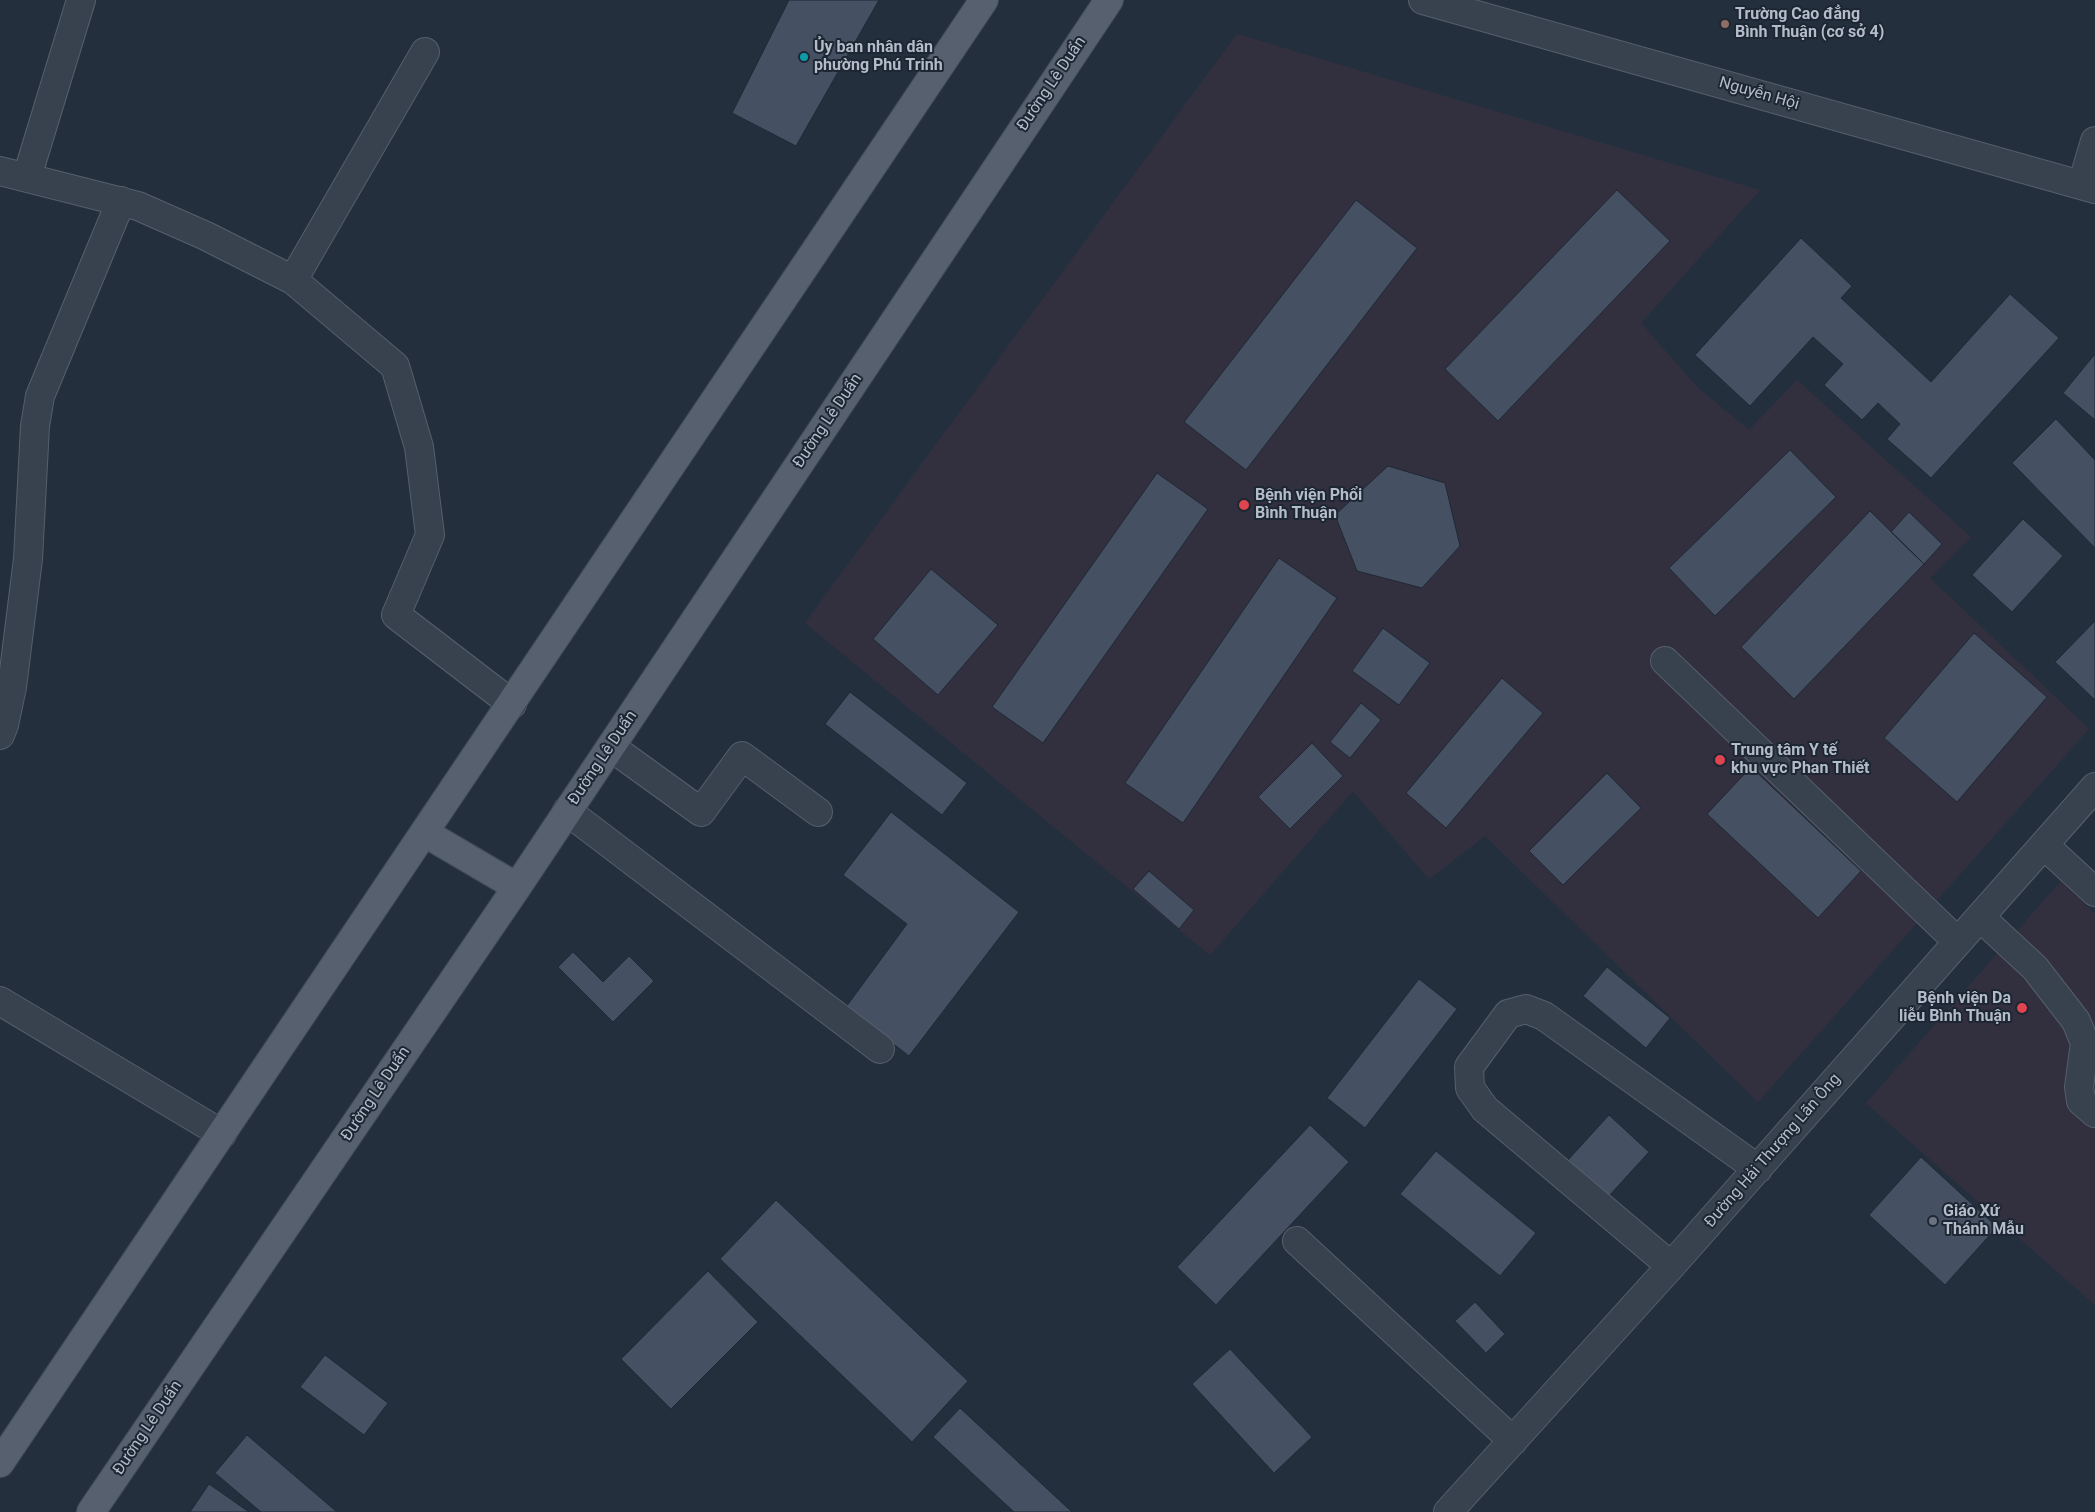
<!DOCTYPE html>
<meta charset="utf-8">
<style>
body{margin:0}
canvas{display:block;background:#242f3e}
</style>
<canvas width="2095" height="1512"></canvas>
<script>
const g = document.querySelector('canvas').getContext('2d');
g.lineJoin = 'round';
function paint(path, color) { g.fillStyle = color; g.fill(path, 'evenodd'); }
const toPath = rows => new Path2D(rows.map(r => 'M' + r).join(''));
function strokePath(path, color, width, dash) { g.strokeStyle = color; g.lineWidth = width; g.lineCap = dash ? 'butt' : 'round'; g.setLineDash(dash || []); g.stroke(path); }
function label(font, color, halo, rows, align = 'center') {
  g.font = font + ' Roboto,sans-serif'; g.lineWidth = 4; g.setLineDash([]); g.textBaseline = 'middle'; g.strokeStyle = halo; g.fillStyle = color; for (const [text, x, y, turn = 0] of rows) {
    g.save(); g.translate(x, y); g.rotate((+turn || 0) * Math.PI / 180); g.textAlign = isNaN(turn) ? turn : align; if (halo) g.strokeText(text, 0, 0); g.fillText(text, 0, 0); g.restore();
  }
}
paint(toPath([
 [1237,34,1760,190,1641,323,1697,387,1749,430,1797,380,1971,537,1930,578,2089,729,1758,1102,1485,836,1429,879,1353,791,1210,955,805,623],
 [2061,881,2095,914,2095,1305,1866,1103]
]), '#32303f');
const building = toPath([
 [789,0,879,0,796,146,732,113,789,0],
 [1617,190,1670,241,1498,421,1445,369,1617,190],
 [1356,200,1417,248,1246,470,1184,422,1356,200],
 [1801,238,1852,286,1841,298,1931,382,2010,294,2059,338,1931,478,1887,439,1900,424,1878,403,1862,420,1824,385,1843,364,1813,337,1750,406,1695,355,1801,238],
 [2095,354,2095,420,2063,393,2095,354],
 [2056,419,2095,460,2095,548,2012,463,2056,419],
 [1790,450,1836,497,1715,616,1669,568,1790,450],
 [1388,466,1445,483,1460,546,1422,588,1357,571,1335,515,1388,466],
 [1157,473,1208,509,1043,743,992,707,1157,473],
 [1870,511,1924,564,1794,699,1741,647,1870,511],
 [1909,512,1942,544,1924,564,1891,532,1909,512],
 [2023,519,2063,556,2012,612,1972,575,2023,519],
 [1279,558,1337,598,1183,823,1125,783,1279,558],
 [931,569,998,625,938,695,873,639,931,569],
 [2095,621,2095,700,2055,662,2095,621],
 [1383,628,1430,663,1399,705,1352,671,1383,628],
 [1974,633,2047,697,1957,802,1884,738,1974,633],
 [1502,678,1543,713,1446,828,1406,793,1502,678],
 [850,692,967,783,942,815,825,724,850,692],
 [1361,703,1381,720,1350,758,1330,742,1361,703],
 [1312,743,1343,776,1290,829,1258,797,1312,743],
 [1751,767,1861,871,1818,918,1707,814,1751,767],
 [1607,773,1641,808,1563,885,1529,851,1607,773],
 [891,812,1019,912,909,1056,846,1007,907,924,843,875,891,812],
 [1149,871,1194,910,1179,929,1133,889,1149,871],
 [573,952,603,982,629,956,654,981,613,1022,558,967,573,952],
 [1607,967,1670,1018,1646,1048,1583,996,1607,967],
 [1419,979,1457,1009,1365,1128,1327,1098,1419,979],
 [1609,1115,1649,1152,1608,1197,1568,1160,1609,1115],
 [1310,1125,1349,1162,1216,1305,1177,1267,1310,1125],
 [1436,1151,1536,1233,1500,1276,1400,1194,1436,1151],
 [1921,1157,1997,1227,1945,1285,1869,1215,1921,1157],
 [776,1200,968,1381,912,1442,720,1259,776,1200],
 [708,1271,758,1322,671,1409,621,1359,708,1271],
 [1475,1302,1505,1334,1486,1353,1455,1321,1475,1302],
 [1230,1349,1312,1437,1274,1473,1192,1384,1230,1349],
 [325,1355,388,1403,364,1435,300,1387,325,1355],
 [960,1408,1072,1512,1014,1512,933,1437,960,1408],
 [247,1435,337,1512,261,1512,215,1473,247,1435],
 [209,1484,249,1512,190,1512,209,1484]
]);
paint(building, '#455162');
strokePath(building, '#1f2835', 1);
const minor = toPath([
 [1423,0,2095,189],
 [0,171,138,206,206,236,293,280,395,366,419,447,430,535,396,615,512,704],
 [27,177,81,0],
 [2082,185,2095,141],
 [293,280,425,52],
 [1665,661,1958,942],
 [0,735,4,725,12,687,28,559,35,426,40,396,121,201],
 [611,747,701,812,742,756,818,812],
 [567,811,880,1049],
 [2044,845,2095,892],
 [1980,917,2035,968,2076,1021,2085,1043,2079,1087,2081,1101,2095,1113],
 [0,1001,222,1134],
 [1297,1241,1513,1441],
 [1671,1266,1485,1109,1470,1088,1469,1067,1508,1014,1526,1009,1544,1016,1758,1169],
 [1448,1512,1671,1266,2095,787]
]);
const major = toPath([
 [425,833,517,887],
 [0,1463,984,0],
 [91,1512,517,887,1109,0]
]);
strokePath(minor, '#565f6c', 30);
strokePath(major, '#414a57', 30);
strokePath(minor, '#38414e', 28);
strokePath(major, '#56606e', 28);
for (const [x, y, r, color] of [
 [1725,24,5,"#8d6e63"],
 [804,57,5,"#0f9aa8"],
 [1244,505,6,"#e0444e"],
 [1720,760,6,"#e0444e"],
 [2022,1008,6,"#e0444e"],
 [1933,1221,5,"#6b7280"]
]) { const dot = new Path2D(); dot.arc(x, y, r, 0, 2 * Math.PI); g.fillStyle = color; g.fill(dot); strokePath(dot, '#1d2633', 2); }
label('bold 16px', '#b4bcc9', '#1d2633', [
 ["Trường Cao đẳng",1735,15],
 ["Bình Thuận (cơ sở 4)",1735,33],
 ["Ủy ban nhân dân",814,48],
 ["phường Phú Trinh",814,66],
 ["Bệnh viện Phổi",1255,496],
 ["Bình Thuận",1255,514],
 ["Trung tâm Y tế",1731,751],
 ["khu vực Phan Thiết",1731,769],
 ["Bệnh viện Da",2011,999,"right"],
 ["liễu Bình Thuận",2011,1017,"right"],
 ["Giáo Xứ",1943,1212],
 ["Thánh Mẫu",1943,1230]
], 'left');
label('16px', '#b4bcc9', '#1d2633', [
 ["Đường Lê Duẩn",1052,84,-56],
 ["Nguyễn Hội",1759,94,16],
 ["Đường Lê Duẩn",828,421,-56],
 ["Đường Lê Duẩn",603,758,-56],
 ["Đường Lê Duẩn",376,1094,-56],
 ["Đường Hải Thượng Lãn Ông",1773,1151,-49],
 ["Đường Lê Duẩn",148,1428,-56]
]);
</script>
